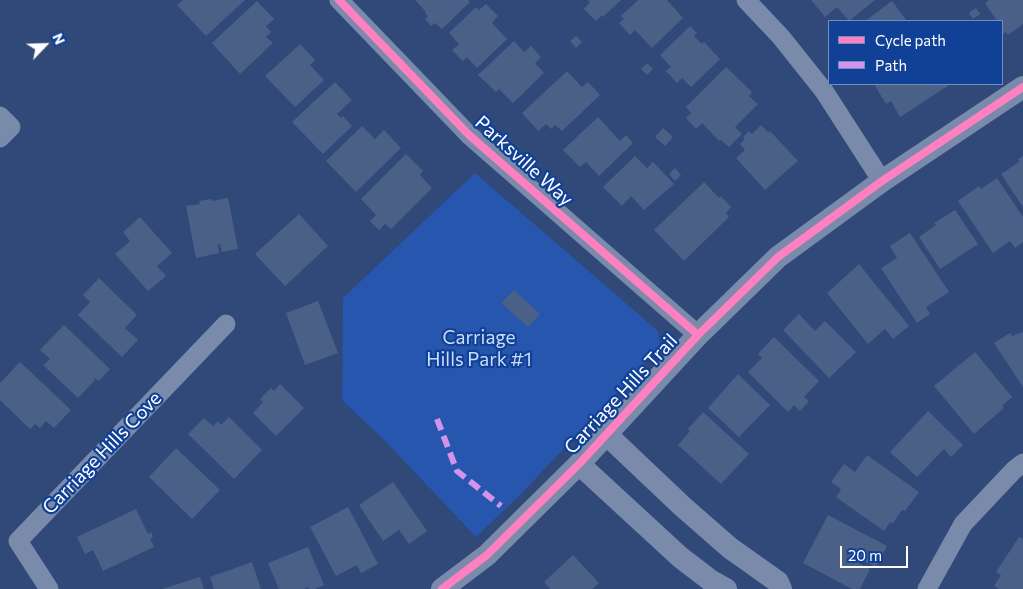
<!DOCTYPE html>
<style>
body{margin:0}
#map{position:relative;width:1023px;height:589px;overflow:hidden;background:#304978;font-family:Commissioner,sans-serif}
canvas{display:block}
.legend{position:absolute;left:828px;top:20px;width:175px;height:65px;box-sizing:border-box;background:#114097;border:1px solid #708cc1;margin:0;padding:6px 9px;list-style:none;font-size:15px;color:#fff}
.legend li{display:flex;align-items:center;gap:10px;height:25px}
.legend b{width:25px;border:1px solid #708cc1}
.north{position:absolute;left:20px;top:20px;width:50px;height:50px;-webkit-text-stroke:4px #114097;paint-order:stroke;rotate:66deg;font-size:14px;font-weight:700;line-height:20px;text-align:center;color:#fff}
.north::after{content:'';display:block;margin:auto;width:18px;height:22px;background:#fff;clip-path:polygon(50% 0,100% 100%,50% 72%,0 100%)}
.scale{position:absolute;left:840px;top:546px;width:68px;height:22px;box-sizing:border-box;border:2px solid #fff;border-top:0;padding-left:6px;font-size:15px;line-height:18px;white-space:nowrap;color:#fff;-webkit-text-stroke:4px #114097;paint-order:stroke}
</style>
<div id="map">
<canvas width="1023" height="589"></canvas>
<ul class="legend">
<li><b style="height:6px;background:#ff80c0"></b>Cycle path</li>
<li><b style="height:6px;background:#d193ec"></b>Path</li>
</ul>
<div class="north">N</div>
<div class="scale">20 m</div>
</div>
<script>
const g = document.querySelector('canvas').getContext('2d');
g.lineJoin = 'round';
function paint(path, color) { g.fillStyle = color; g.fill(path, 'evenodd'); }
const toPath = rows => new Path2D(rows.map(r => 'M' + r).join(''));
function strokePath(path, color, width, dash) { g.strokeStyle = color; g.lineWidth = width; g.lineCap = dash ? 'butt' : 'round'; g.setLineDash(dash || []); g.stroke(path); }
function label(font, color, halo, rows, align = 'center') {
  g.font = font + ' Commissioner,sans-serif'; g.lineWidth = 4.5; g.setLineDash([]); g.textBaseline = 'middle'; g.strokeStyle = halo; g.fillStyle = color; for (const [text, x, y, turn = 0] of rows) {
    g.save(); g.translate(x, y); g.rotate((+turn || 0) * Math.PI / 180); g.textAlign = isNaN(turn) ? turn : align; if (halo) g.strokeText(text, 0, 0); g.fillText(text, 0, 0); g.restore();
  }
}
paint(toPath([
 [475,173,658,331,660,344,658,349,519,496,476,537,386,442,342,400,343,298]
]), '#2656ae');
paint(toPath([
 [183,0,245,0,206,36,177,5],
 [415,0,468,0,470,2,442,29,435,23,431,26,425,19,428,16,425,13,426,12],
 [588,0,621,0,603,17,602,15,596,21,584,9,590,2],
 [638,0,667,0,683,18,652,48,635,30,630,35,619,23,624,19,621,16],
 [811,0,875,0,849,21,837,7,825,17],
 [989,0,1023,0,1023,24,1008,35,1006,32,1002,35,1002,21,997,21,985,3],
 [257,1,274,19,266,26,271,32,266,37,273,43,240,74,212,43],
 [892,1,907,21,865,21],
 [486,4,498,16,492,23,507,39,477,68,467,57,463,61,452,50,459,44,449,33,476,7,479,10],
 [976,8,980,14,973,19,969,13],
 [690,26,697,33,694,36,702,44,704,42,720,59,691,87,682,78,677,83,666,71,671,67,660,55],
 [576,36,582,42,576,48,570,41],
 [514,41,524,52,531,46,541,57,535,63,544,73,513,103,499,89,496,92,478,75],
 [300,44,315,60,310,65,324,80,295,107,265,76],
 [647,63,653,69,647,75,641,69],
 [726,67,752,92,749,96,758,104,735,127,742,134,729,147,721,140,719,141,702,123,696,129,686,118,691,113,686,107],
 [567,71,582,87,588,82,600,95,562,131,555,125,551,129,546,124,538,131,522,113],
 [335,82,352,100,337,114,341,118,343,116,352,126,323,154,292,122],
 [874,84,951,84,900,117,891,101,886,104],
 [598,117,620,141,626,135,633,143,599,176,586,162,580,167,563,150],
 [761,125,768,132,770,131,798,161,765,190,736,158,745,150,740,144,745,139,743,137,749,131,752,134],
 [362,126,375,139,384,130,401,148,356,192,326,161],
 [663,128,673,137,665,146,655,137],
 [406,154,423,171,420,175,432,188,391,229,385,224,379,230,370,221,376,215,361,199],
 [635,156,647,168,653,162,674,184,644,210,631,196,622,206,603,187],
 [1023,156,1023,207,1001,174,1019,162,1018,159],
 [675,168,681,175,675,181,669,174],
 [997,178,1023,217,1023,242,1015,248,1010,241,993,253,958,201,979,186,981,189],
 [704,182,719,198,721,196,731,207,726,213,729,217,684,261,654,230],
 [228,198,238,249,222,252,220,244,218,244,219,253,196,258,186,206,200,204,199,201,211,199,212,201],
 [955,210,978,244,940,269,919,237,936,225,934,223],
 [299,214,328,246,285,286,255,254],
 [140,217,172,253,157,266,166,276,148,291,115,254,130,241,123,232],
 [910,233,949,292,926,307,930,314,917,323,881,268,897,258,890,246],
 [859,264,909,326,893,339,885,329,868,344,827,293],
 [99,278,137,315,125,328,138,340,122,357,78,315,90,302,83,295],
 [514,290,540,314,528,327,501,303],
 [318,301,338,353,305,365,286,313],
 [799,314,815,331,825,321,856,352,829,378,783,330],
 [64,325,110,369,99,381,95,378,94,380,95,380,78,398,43,365,50,359,40,350],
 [1023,332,1023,387,994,343,1010,333,1012,336],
 [774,337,819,381,804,397,809,401,800,411,794,405,788,412,748,372,762,358,758,354],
 [975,352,1012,397,1002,406,1004,408,974,434,934,386],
 [20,362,71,410,54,428,46,421,40,428,35,424,30,429,0,400,0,383],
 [738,374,770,405,739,437,708,408],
 [280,384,304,408,276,436,253,413,263,402,260,399,271,388,274,391],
 [928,411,963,445,951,457,944,449,917,477,890,452],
 [703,412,749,454,721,484,678,445,690,431,688,429],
 [229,417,262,450,234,479,188,434,204,418,213,426,218,421,221,425],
 [176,448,220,490,192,519,149,477],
 [867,455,919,492,905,511,902,510,893,523,890,522,884,531,836,497,841,489,831,482,844,464,855,472],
 [393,482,427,531,409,544,399,530,383,541,359,505],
 [348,507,378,564,361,573,357,565,336,576,310,527],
 [136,509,148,534,151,532,153,537,150,539,154,547,103,571,93,550,85,554,77,537],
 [828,515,887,546,876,567,860,559,858,563,870,569,860,589,852,589,803,563],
 [1019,537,1023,539,1023,589,999,589,994,586,1001,575,996,572],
 [308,547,324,585,315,589,309,589,308,587,304,589,279,589,268,563],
 [573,555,599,583,592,589,550,589,544,582],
 [252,562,261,589,214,589,210,577],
 [200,577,204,589,162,589]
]), '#4b6086');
strokePath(toPath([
 [339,0,469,135,698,335],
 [746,0,781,37,824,91,882,181],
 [0,116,11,127,0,138],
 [49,589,18,541,226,324],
 [927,589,963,524,1014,470,1023,463]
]), '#798aab', 19);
strokePath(toPath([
 [606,434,682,506,730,548,778,582,781,589],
 [579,464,680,557,710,580,726,589],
 [442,589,487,555,579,464,698,335,778,257,882,181,1023,87]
]), '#798aab', 22);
strokePath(toPath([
 [437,419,457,471,501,506]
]), '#d193ec', 6, [12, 6]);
strokePath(toPath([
 [339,0,469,135,698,335],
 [442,589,487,555,579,464,698,335,778,257,882,181,1023,87]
]), '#ff80c0', 8);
label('19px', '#fff', '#114097', [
 ["Parksville Way",524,161,42],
 ["Carriage Hills Trail",621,394,-47],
 ["Carriage Hills Cove",102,453,-46]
]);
label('19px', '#caddfd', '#114097', [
 ["Carriage",479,338],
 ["Hills Park #1",479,360]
]);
</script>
